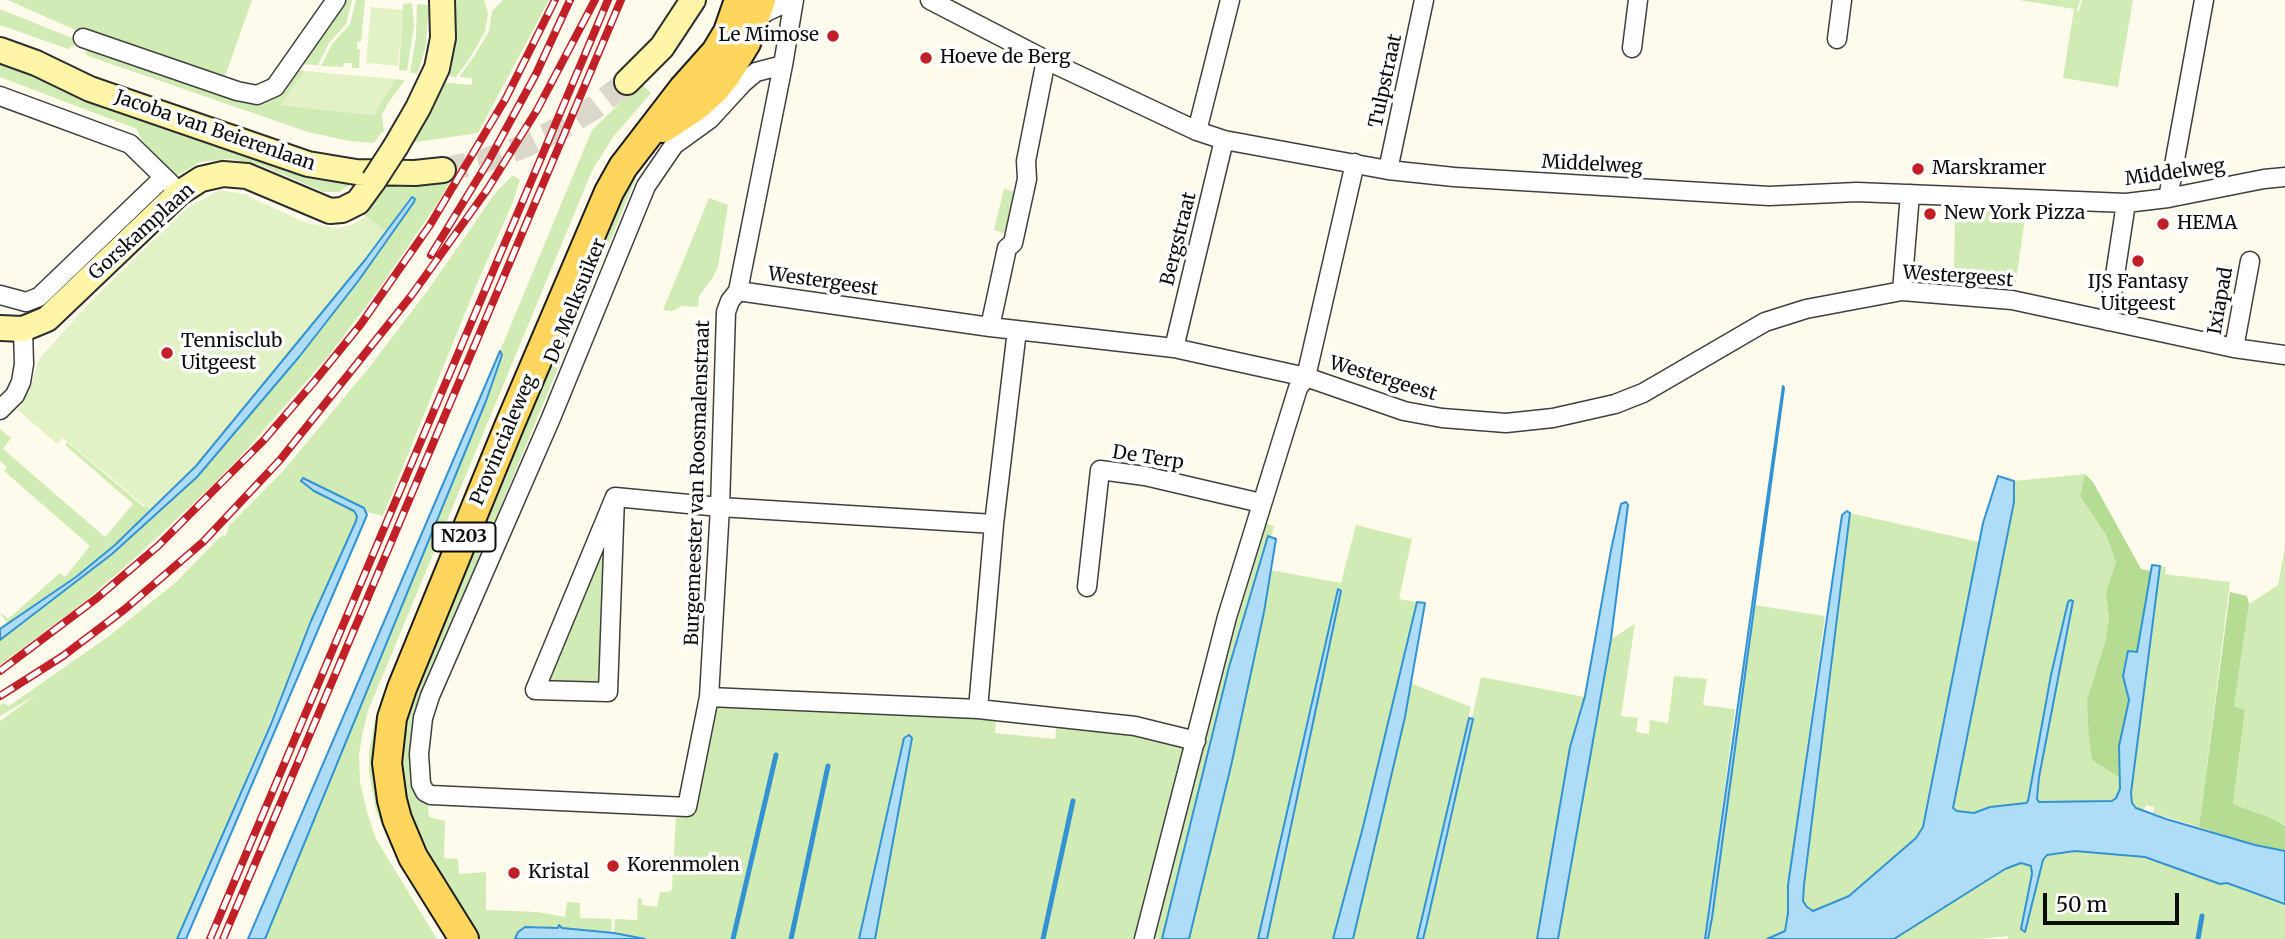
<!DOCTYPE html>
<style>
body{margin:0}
#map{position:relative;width:2285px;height:939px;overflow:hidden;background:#fffbec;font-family:Merriweather,serif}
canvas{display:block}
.scale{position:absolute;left:2043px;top:893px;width:136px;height:32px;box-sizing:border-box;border:4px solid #0c0c0c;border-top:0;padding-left:9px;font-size:21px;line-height:24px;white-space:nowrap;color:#0c0c0c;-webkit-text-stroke:5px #fff;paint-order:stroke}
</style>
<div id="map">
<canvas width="2285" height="939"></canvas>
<div class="scale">50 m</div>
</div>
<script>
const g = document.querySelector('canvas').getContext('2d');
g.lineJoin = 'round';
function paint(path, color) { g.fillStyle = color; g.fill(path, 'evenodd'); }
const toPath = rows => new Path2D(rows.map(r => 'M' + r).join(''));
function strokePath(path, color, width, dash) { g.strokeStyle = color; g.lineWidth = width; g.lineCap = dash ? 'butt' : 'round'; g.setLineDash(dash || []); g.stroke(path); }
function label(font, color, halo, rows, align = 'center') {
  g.font = font + ' Merriweather,serif'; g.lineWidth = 7; g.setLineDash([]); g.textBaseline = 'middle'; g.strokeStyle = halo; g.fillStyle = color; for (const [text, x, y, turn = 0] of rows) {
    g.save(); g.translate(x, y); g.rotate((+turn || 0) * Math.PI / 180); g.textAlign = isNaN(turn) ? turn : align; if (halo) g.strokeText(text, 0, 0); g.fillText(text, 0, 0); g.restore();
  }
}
paint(toPath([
 [8,0,252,0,224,79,84,34],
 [340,0,352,0,346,24,329,43,318,65,296,64],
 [356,0,365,0,361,42,357,42,357,49,360,50,359,68,352,68,352,63,344,63,343,67,321,66,332,44,350,24],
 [452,0,484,0,488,13,485,32,470,58,456,77,444,75],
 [503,0,549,0,478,133,410,143,441,82,472,85,472,78,459,77,473,58,489,31,492,11],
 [2019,0,2080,0,2077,10,2079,11,2082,0,2133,0,2118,87,2063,78,2074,9],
 [412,3,414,26,407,71,399,70,403,4],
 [417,4,428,5,428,14,426,45,418,73,410,73,416,37],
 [0,9,77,40,76,44,68,49,0,25],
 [87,47,242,99,292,70,305,71,281,105,374,115,395,79,405,80,388,103,382,115,384,132,381,133,374,143,349,141,308,132,88,56,85,52],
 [0,60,353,183,339,192,324,192,260,165,230,159,200,162,176,176,141,139,137,129,0,77],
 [641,83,651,93,613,137,592,171,368,711,362,736,359,755,360,782,367,812,376,839,437,939,265,939,486,401,502,355,500,351,592,130],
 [634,169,636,178,427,686,414,781,418,799,428,806,429,817,445,821,444,858,458,859,459,874,486,872,486,910,538,912,565,917,567,902,580,903,580,918,612,919,611,933,561,928,561,926,559,928,533,926,525,927,518,931,515,939,476,939,408,821,398,757,407,700],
 [513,175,520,180,513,202,476,286,383,516,367,512,364,508,323,489,306,478,302,481,354,511,357,516,356,521,177,939,0,939,0,721,36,695,0,716,0,705,3,703,9,706,109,636,175,583,220,537,226,535,229,526,284,470,371,365,428,290,496,192],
 [452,177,441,198,376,293,330,354,249,447,218,480,136,557,84,602,0,665,0,640,112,554,197,477,299,357,377,256,415,199,412,197,407,201,387,232,255,397,175,488,115,545,76,577,0,629,6,622,0,612,8,619,60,573,65,577,90,546,4,471,7,467,0,461,0,429,11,438,3,449,105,537,133,504,65,445,67,442,144,507,351,264,354,224,366,217,362,212,386,182],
 [1004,189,1022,194,1012,235,994,230],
 [709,198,728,205,718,267,712,279,699,296,698,307,683,306,672,311,663,310],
 [1955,210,2026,212,2015,287,1954,277],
 [2085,474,2080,496,2106,535,2116,562,2106,592,2109,617,2106,639,2087,700,2092,760,2120,778,2120,789,2116,798,2112,801,2038,802,2039,777,2049,724,2051,675,2028,801,2026,803,1990,807,1974,813,1957,811,1953,808,2014,502,2014,481],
 [1850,513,1979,542,1923,827,1916,838,1849,896,1818,910,1813,911,1807,907,1803,901,1804,885],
 [1260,521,1274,526,1272,535,1268,536,1229,667,1162,939,1149,939],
 [1356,525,1412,539,1399,599,1417,602,1363,827,1333,939,1266,939,1341,592,1338,589,1258,939,1189,939,1242,717,1264,612,1270,570,1341,583],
 [2285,546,2285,826,2271,818,2233,804,2245,710,2234,706,2249,604,2278,585],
 [603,557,605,562,599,680,596,683,552,682,549,677,598,559],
 [2160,566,2166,567,2165,574,2230,582,2199,827,2153,813,2154,807,2146,805,2144,810,2136,808,2132,803,2131,793],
 [1754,605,1825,616,1788,885,1788,913,1785,931,1767,939,1708,939],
 [1635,624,1621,716,1638,718,1636,732,1649,734,1650,720,1668,723,1674,676,1707,679,1703,705,1735,709,1705,939,1558,939,1611,639],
 [1481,677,1585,697,1570,747,1537,939,1423,939],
 [1410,683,1471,707,1469,716,1417,939,1353,939,1405,717],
 [387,686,390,687,380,717,448,939,390,845,376,811,369,773,369,752,375,721],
 [718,707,981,715,996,718,995,733,1055,739,1057,722,1132,731,1182,744,1188,754,1140,939,875,939,912,738,904,738,859,939,645,939,614,933,615,919,637,920,638,898,642,899,642,905,657,907,660,892,669,892,672,889,676,816,688,815,715,708],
 [2075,851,2145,857,2274,899,2285,904,2285,939,2008,939,2008,936,1982,939,1894,939,2005,869,2020,863,2031,866,2032,874,2021,929,2025,932,2043,860,2047,855]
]), '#d1ebb4');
paint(toPath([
 [2085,474,2093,482,2141,569,2151,571,2137,652,2123,676,2129,700,2119,746,2120,778,2092,760,2089,739,2087,700,2106,639,2109,617,2106,592,2116,562,2106,535,2080,496],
 [2230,592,2247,596,2249,604,2234,706,2245,710,2233,804,2271,818,2285,826,2285,851,2255,845,2199,827]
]), '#b4dc93');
paint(toPath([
 [371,7,403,10,398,66,366,63],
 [305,71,395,79,374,115,280,105],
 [219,190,249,195,248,196,306,223,338,228,354,224,367,217,387,232,225,432,196,466,151,511,63,438,57,444,18,410,31,385,39,359,92,300,187,208]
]), '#e3f1c7');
const water = toPath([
 [412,197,415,199,414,202,359,280,299,357,197,477,112,554,0,640,0,629,76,577,115,545,196,466,365,260,412,197],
 [500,351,502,355,486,401,265,939,248,939,500,351],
 [1783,386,1784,388,1712,918,1708,939,1705,939,1783,386],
 [1998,476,2014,481,2014,502,1953,808,1957,811,1974,813,1990,807,2026,803,2028,801,2051,675,2068,602,2070,600,2073,601,2039,777,2037,799,2039,802,2112,801,2116,798,2120,789,2119,746,2129,700,2123,676,2128,651,2137,652,2152,565,2160,566,2131,793,2132,803,2136,808,2166,819,2255,845,2285,851,2285,904,2227,883,2220,884,2145,857,2075,851,2047,855,2043,860,2025,932,2021,929,2032,874,2031,866,2021,863,2005,869,1894,939,1767,939,1785,931,1788,913,1788,885,1842,515,1847,511,1850,513,1804,885,1803,901,1807,907,1813,911,1849,896,1916,838,1923,827,1983,523,1998,476],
 [303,478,364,508,367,515,186,939,177,939,271,724,311,621,356,521,357,516,354,511,314,491,301,481,303,478],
 [1626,502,1628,505,1611,639,1558,939,1537,939,1570,747,1585,696,1611,550,1621,504,1626,502],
 [1268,536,1276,539,1264,612,1231,766,1189,939,1162,939,1229,667,1268,536],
 [1338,589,1341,591,1267,939,1258,939,1338,589],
 [1417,602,1425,603,1405,717,1353,939,1333,939,1363,827,1417,602],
 [1469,718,1473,719,1427,923,1423,939,1417,939,1469,718],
 [909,735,912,738,875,939,859,939,904,738,909,735],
 [559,925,562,928,614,933,645,939,515,939,518,932,525,927,558,928,559,925]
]);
paint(water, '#afddf8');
strokePath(water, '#3393d2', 2);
strokePath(toPath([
 [733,939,776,755],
 [791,939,828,766],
 [1043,939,1073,801],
 [2198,939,2202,916]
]), '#3393d2', 5);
strokePath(toPath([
 [443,170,483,161,522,147,559,129,595,107,627,82]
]), '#dbd7ca', 24, [24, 12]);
const street = toPath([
 [930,0,1046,60,1197,131,1224,140,1388,170,1454,177,1769,196,1857,192,2126,203,2168,198,2264,179,2285,177],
 [754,22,766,12,792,0],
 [83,38,237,91,257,95,275,87,336,0],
 [1837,39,1842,0],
 [1632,48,1638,0],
 [783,65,756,72,743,83,710,119,674,145,646,186,551,418,430,696,423,718,419,754,421,784,425,792,431,795,687,807,709,697,720,507,726,312,730,301,738,291,783,65,794,0],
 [0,96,130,144,171,184],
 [1197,131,1230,0],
 [1388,170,1424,0],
 [2168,198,2204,0],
 [738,291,990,327,1174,348,1306,377,1404,411,1442,418,1506,423,1553,418,1615,404,1643,393,1765,322,1806,309,1902,291,2012,300,2234,348,2285,355],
 [1902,291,1910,194],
 [0,295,26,302,39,297,164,177],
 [2108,321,2126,203],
 [990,327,1007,248,1013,243,1027,179,1026,161,1046,60],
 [1174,348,1224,140],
 [2234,348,2250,261],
 [0,410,15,395,21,382,24,364,23,329],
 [615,497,608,692,535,690,615,497],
 [615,497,720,507,994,524],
 [1087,587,1100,470,1145,476,1261,503],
 [709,697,978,709,1135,726,1196,741],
 [978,709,994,524,1017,330],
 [1144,939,1227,617,1298,388,1306,377,1355,163]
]);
const secondary = toPath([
 [0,50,36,63,90,89,308,164,356,172,415,173,443,170],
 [627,82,662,47,693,0],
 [396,146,418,108,437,68,443,38,442,0],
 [0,328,23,329,47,319,179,193,201,179,223,174,247,176,330,211,342,210,358,202,374,180]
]);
const primary = toPath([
 [663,128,695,107,715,89,727,74,746,43,761,0],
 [464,939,413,857,397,819,392,800,387,763,392,718,402,688,510,424,609,192,623,167,683,89,716,52,728,32,739,0]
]);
strokePath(street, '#3f3f3f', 21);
strokePath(secondary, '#2e2e2e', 28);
strokePath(primary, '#1d1d1d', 32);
strokePath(street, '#fff', 18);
strokePath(secondary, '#fff5a7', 24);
strokePath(primary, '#fed65d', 28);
const rail = toPath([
 [431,255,488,162,536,74,570,0],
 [0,671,97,598,158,546,264,440,314,382,361,324,430,225,506,98,555,0],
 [0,696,63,656,125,609,203,542,280,460,411,296,487,190,537,110,595,0],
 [210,939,608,0],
 [223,939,621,0]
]);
strokePath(rail, '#c12028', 8);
strokePath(rail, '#fff', 5, [16]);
const secondaryBridge = toPath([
 [374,180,396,146]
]);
strokePath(secondaryBridge, '#2e2e2e', 28, []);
strokePath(secondaryBridge, '#fff5a7', 24);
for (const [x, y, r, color] of [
 [833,36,7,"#c12028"],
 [926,58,7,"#c12028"],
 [1918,169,7,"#c12028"],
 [1930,214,7,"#c12028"],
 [2163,224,7,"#c12028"],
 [2138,261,7,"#c12028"],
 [167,353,7,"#c12028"],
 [613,866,7,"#c12028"],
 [514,873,7,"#c12028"]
]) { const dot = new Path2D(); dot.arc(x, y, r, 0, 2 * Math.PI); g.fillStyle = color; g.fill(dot); strokePath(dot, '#fff', 2.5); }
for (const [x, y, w] of [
 [464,537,63]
]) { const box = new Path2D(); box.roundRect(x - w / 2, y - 14.5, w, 29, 5); g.fillStyle = '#fff'; g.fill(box); strokePath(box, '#0c0c0c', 2); }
label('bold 18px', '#0c0c0c', null, [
 ["N203",464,537]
]);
label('19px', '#0c0c0c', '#fff', [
 ["Le Mimose",819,36,"right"],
 ["Hoeve de Berg",940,58],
 ["Marskramer",1932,169],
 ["New York Pizza",1944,214],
 ["HEMA",2177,224],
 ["IJS Fantasy",2138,283,"center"],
 ["Uitgeest",2138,305,"center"],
 ["Tennisclub",181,342],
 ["Uitgeest",181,364],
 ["Korenmolen",627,866],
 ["Kristal",528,873]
], 'left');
label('19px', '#0c0c0c', '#fff', [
 ["Tulpstraat",1386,81,-78],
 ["Jacoba van Beierenlaan",215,131,19],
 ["Middelweg",1592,165,3],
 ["Middelweg",2175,173,-8],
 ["Gorskamplaan",142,232,-42],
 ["Bergstraat",1179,239,-76],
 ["Westergeest",1958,277,4],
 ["Westergeest",823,282,8],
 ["De Melksuiker",576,301,-68],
 ["Ixiapad",2221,301,-80],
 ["Westergeest",1383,379,17],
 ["Provincialeweg",504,440,-67],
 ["De Terp",1148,458,9],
 ["Burgemeester van Roosmalenstraat",698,483,-88]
]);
</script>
